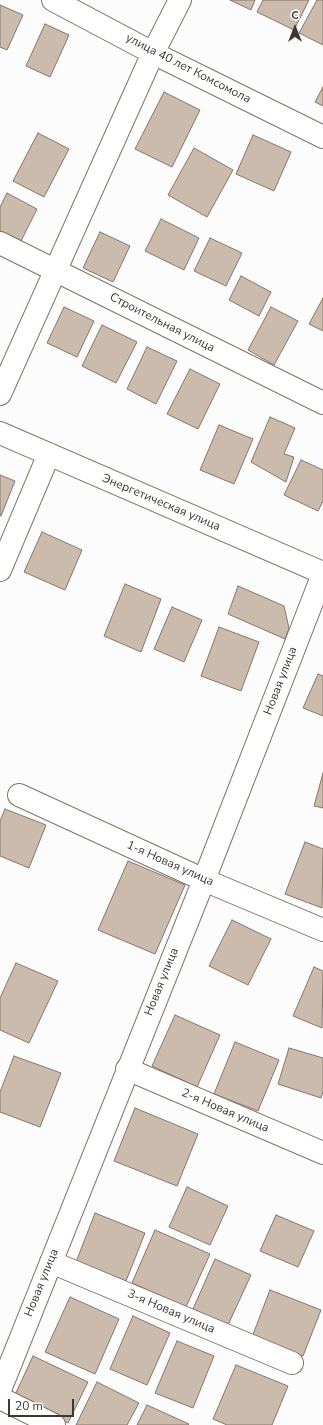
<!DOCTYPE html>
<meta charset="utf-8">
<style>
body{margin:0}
#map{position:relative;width:323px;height:1425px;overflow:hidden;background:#fcfcfc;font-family:"Nunito Sans",sans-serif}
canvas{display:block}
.north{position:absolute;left:275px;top:8px;width:40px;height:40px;-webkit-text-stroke:3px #fff;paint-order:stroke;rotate:0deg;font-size:11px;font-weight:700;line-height:16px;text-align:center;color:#3f3633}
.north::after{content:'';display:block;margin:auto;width:14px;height:18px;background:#3f3633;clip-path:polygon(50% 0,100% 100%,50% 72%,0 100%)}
.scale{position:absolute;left:8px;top:1399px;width:66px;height:18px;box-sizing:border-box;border:2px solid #3f3633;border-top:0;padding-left:5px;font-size:12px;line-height:14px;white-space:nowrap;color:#3f3633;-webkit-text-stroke:3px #fff;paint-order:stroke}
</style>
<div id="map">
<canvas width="323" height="1425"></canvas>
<div class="north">С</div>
<div class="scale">20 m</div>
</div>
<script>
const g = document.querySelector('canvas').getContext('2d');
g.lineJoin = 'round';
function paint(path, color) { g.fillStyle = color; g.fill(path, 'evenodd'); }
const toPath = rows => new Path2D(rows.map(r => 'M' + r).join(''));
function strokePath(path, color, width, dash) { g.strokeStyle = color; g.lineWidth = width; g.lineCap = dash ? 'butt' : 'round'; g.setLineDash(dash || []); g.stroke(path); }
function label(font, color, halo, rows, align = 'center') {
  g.font = font + ' "Nunito Sans",sans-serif'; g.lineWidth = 3.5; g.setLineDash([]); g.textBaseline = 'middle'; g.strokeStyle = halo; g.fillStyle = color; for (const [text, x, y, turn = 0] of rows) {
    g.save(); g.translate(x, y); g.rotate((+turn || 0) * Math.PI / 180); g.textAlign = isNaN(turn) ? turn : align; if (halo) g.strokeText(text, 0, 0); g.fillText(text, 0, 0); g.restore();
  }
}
const building = toPath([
 [230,0,255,0,251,10,230,0],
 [263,0,309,0,294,30,257,12,263,0],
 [317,0,323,0,323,45,299,33,317,0],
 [0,5,23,15,7,50,0,47,0,5],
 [45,24,69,35,50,77,26,66,45,24],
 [323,87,323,106,315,102,323,87],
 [164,92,200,110,172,167,135,149,164,92],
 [38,133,69,149,44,197,13,181,38,133],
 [253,135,291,152,274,191,236,174,253,135],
 [194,148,233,170,207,217,168,195,194,148],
 [7,193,37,209,21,241,0,231,0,207,7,193],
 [161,219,199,238,184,270,145,251,161,219],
 [100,232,130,246,113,282,83,268,100,232],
 [210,238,242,253,226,286,194,271,210,238],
 [241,276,271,292,259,316,229,300,241,276],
 [323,298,323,331,309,324,323,298],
 [64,307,94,321,77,357,47,343,64,307],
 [271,307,298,321,274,365,248,350,271,307],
 [102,325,137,342,116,383,82,366,102,325],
 [147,347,177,361,156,404,127,389,147,347],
 [190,369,220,384,198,429,167,414,190,369],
 [270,417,295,428,284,454,294,457,286,482,251,462,270,417],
 [219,425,253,439,234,484,200,470,219,425],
 [301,460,323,470,323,501,318,511,284,495,301,460],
 [0,475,15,481,1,516,0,516,0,475],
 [42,532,82,550,65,590,24,572,42,532],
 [125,584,161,599,141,652,104,636,125,584],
 [238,586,284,606,289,628,285,639,228,614,238,586],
 [172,607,202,620,184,662,154,649,172,607],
 [219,627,259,642,241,691,201,676,219,627],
 [318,674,323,676,323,716,303,708,318,674],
 [323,773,323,808,314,806,323,773],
 [5,809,46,825,29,868,0,856,0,821,5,809],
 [305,842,323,849,322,908,285,894,305,842],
 [128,861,185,885,155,954,98,930,128,861],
 [232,920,271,939,248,985,209,966,232,920],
 [16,963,58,981,29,1043,0,1030,0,998,16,963],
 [314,967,323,971,322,1028,293,1016,314,967],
 [175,1015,220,1035,197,1087,152,1066,175,1015],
 [235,1042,279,1060,258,1111,214,1094,235,1042],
 [289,1048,323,1058,323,1092,321,1098,278,1084,289,1048],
 [14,1056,61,1073,40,1127,0,1112,0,1092,14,1056],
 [135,1108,198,1134,177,1186,114,1161,135,1108],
 [187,1187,228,1206,210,1245,169,1227,187,1187],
 [95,1213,145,1233,126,1281,76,1262,95,1213],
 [276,1215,314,1231,298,1267,260,1251,276,1215],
 [155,1230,210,1254,186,1307,132,1283,155,1230],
 [215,1259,251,1275,228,1325,193,1309,215,1259],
 [270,1290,321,1310,303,1356,252,1337,270,1290],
 [70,1297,119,1319,95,1374,45,1352,70,1297],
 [133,1316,170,1333,147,1385,110,1369,133,1316],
 [177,1341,214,1356,193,1408,155,1393,177,1341],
 [33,1356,88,1382,68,1423,14,1397,33,1356],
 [236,1365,288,1386,272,1425,227,1425,213,1419,236,1365],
 [97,1382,139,1403,127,1425,76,1425,97,1382],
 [147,1405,189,1424,188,1425,137,1425,147,1405]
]);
paint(building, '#cbbbac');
strokePath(building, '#857769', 1);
const minor = toPath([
 [53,0,153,53,323,137],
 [0,243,323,403],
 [0,394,153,53,180,0],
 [0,433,323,573],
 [0,570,49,454],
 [19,795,204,880,323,930],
 [127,1069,323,1153],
 [51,1262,292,1363],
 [0,1390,204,880,323,574],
 [0,1398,54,1425]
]);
strokePath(minor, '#85726a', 24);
strokePath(minor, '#fff', 22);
label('12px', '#3f3633', '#fff', [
 ["улица 40 лет Комсомола",188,69,27],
 ["Строительная улица",162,323,27],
 ["Энергетическая улица",161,503,23],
 ["Новая улица",281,681,-69],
 ["1-я Новая улица",170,864,24],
 ["Новая улица",162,982,-68],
 ["2-я Новая улица",225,1111,23],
 ["Новая улица",42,1283,-68],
 ["3-я Новая улица",171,1312,23]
]);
</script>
